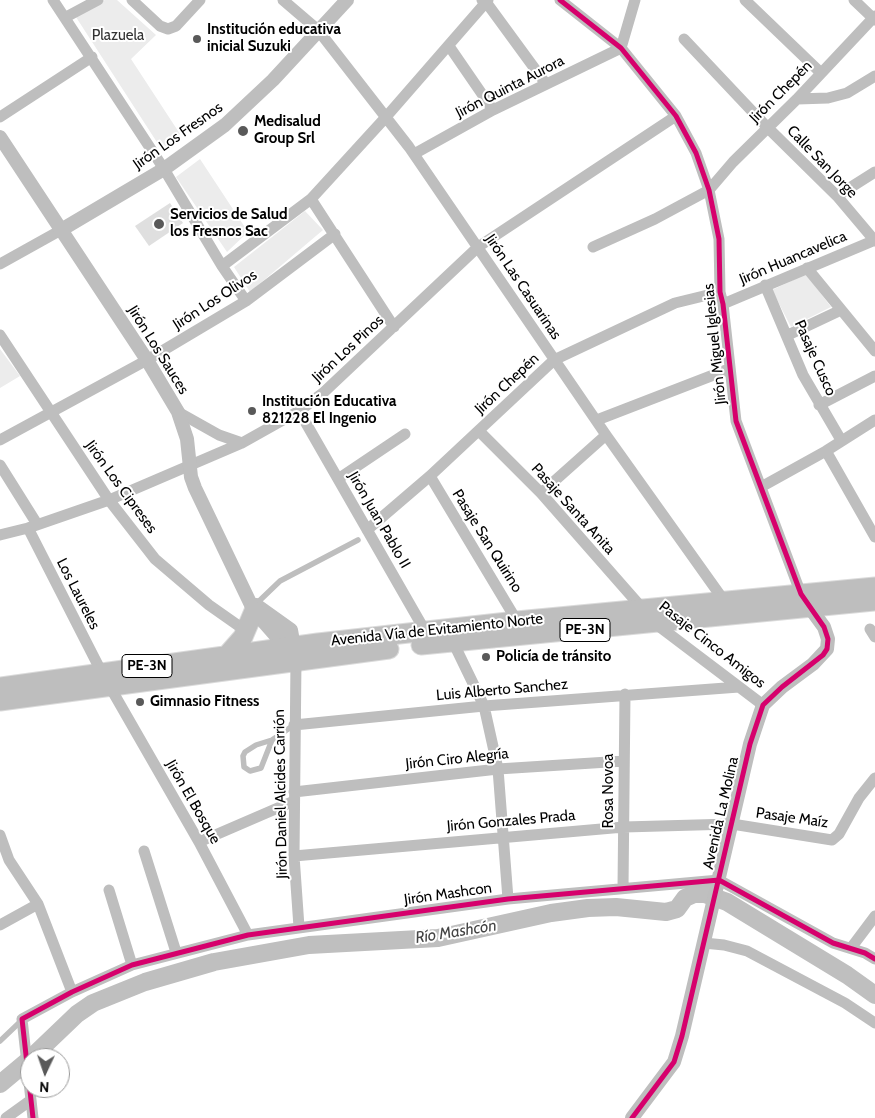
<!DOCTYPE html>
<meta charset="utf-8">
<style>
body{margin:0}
#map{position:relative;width:875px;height:1118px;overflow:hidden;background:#fff;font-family:Cabin,sans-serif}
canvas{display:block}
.north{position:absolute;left:20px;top:1048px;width:50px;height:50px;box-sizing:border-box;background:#fff;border:1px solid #999;border-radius:50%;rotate:183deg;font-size:14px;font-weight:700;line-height:20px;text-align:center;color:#000}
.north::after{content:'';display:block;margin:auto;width:18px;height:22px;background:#595959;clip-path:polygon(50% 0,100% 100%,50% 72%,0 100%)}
</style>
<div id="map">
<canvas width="875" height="1118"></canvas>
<div class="north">N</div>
</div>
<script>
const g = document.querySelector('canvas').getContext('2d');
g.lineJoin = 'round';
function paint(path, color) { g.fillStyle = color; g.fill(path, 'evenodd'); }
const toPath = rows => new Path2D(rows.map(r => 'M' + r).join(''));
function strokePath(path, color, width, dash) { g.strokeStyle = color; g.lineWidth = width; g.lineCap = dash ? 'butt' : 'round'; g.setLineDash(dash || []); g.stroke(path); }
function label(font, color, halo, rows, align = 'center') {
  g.font = font + ' Cabin,sans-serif'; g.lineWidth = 4; g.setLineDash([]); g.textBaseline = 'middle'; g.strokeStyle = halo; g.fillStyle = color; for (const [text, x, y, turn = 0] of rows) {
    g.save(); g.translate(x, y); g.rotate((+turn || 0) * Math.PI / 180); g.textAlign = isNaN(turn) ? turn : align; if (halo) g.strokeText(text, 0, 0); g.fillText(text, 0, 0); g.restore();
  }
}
paint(toPath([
 [105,0,117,0,156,35,131,59,180,134,162,150,74,14],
 [200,159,248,232,227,252,176,177],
 [305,211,323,230,250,292,234,267],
 [806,274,831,307,791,327,772,290],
 [0,349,20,376,0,388]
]), '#ececec');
strokePath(toPath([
 [31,1058,77,1014,93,1003,145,982,214,962,309,945,438,938,551,913,588,908,616,907,666,912,677,909,685,898,694,894,705,894,727,902,847,975,875,995],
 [0,1084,30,1059]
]), '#bfbfbf', 18);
paint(toPath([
 [170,203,183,223,149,246,135,226]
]), '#dfdfdf');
const trunk = toPath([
 [421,645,875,601],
 [228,654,243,637,254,611],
 [0,687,318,643,517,621,875,587],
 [0,701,389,649]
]);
strokePath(trunk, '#dbdbdb', 21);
strokePath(toPath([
 [256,604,280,581,358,540],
 [272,740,261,768,250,771,244,767,243,756,245,752,256,745,272,740,294,725],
 [0,1041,21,1021]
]), '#bebebe', 5.5);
strokePath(toPath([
 [53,0,164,169,222,266,246,301],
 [132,0,160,26,168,29,176,26,200,0],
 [283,0,318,30,409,147,606,435,725,602],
 [482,0,486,2,546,84],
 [560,0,621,48,676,116,696,153,709,190,719,239,720,292,723,304,736,421,801,594],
 [745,0,821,73],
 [854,0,875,20],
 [66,17,98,0],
 [684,39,767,127,837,196,875,241],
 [449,46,493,110],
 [621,48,635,0],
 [797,99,828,98,847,93,875,76],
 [0,117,92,57],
 [414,154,493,110,621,48],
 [837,196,875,172],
 [311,199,394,327],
 [593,247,655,219,709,190,733,162,797,99,875,16],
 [0,264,61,230],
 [222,266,311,199,386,117,488,0],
 [807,268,875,351],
 [765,285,803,375,841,440],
 [723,304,875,240],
 [0,335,109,500,155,559,209,605,246,631],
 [788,335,841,310],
 [819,405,875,376],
 [299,411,428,636],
 [178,412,219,435,242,443],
 [597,420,729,369],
 [479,431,541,493,656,624,763,705],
 [0,440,147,360,246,301,335,234],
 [826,451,875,537],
 [0,465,37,524],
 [430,476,517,621],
 [338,479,405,434],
 [761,487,826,451,875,420],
 [541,493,606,435],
 [28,528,102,673,199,842,248,935],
 [367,530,430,476,554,360,675,303,720,292],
 [0,535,28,528,109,500,242,443,299,411,323,393,478,247,676,116],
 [870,629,875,637],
 [453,642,484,706,498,769,508,899],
 [296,660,294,856,299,927],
 [294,725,484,706,739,687],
 [294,792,498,769,624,761],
 [0,835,9,860,38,904,72,992],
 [199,842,294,801],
 [144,851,176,952],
 [294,856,624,827,732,824,832,840,839,834,859,798,875,778],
 [623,888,625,694],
 [109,890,132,965],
 [0,925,38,904],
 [704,943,724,945,747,951,845,1003,875,1023],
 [851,948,875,916],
 [6,1118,31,1100],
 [33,1118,22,1019,72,992,132,965,248,935,508,899,719,880,833,943,865,953,875,959]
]), '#bebebe', 11);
strokePath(toPath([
 [0,137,147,360,178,412,187,439,191,477,195,488,254,611,275,635,295,647],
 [61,230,164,169,225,125,273,80,347,0],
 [256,605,291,630,295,653],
 [632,1118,674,1062,682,1036,750,744,763,705,782,687,813,664,827,649,828,639,824,627,805,601]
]), '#bebebe', 14);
strokePath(trunk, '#bebebe', 19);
strokePath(toPath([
 [560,0,621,48,676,116,696,153,709,190,719,239,720,292,723,304,736,421,801,594,824,627,828,639,827,649,823,655,782,687,763,705,750,744,682,1036,674,1062,632,1118],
 [33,1118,22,1019,72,992,132,965,248,935,508,899,719,880,833,943,865,953,875,959]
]), '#d6006c', 5);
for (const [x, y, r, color] of [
 [197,39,5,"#595959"],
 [243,131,6,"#595959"],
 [159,224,6,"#595959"],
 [252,411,5,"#595959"],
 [486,657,5,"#595959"],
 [140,702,5,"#595959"]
]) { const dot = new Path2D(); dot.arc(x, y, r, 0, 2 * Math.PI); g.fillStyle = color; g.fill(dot); strokePath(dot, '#fff', 2); }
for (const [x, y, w] of [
 [585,630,50],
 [147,666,50]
]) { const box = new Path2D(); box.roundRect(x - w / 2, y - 11.5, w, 23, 4); g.fillStyle = '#fff'; g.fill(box); strokePath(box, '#000', 1); }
label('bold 14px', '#000', null, [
 ["PE-3N",585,630],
 ["PE-3N",147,666]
]);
label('bold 15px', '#000', '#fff', [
 ["Institución educativa",207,30],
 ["inicial Suzuki",207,47],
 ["Medisalud",254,122],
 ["Group Srl",254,139],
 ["Servicios de Salud",170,215],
 ["los Fresnos Sac",170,232],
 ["Institución Educativa",262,402],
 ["821228 El Ingenio",262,419],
 ["Policía de tránsito",496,657],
 ["Gimnasio Fitness",150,702]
], 'left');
label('15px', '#333', '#fff', [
 ["Plazuela",118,36]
]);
label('15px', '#000', '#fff', [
 ["Jirón Quinta Aurora",510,87,-27],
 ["Jirón Chepén",781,92,-45],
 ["Jirón Los Fresnos",178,136,-35],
 ["Calle San Jorge",822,162,46],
 ["Jirón Huancavelica",793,258,-23],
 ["Jirón Las Casuarinas",523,287,56],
 ["Jirón Los Olivos",215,300,-33],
 ["Jirón Miguel Iglesias",715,344,-96],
 ["Jirón Los Pinos",348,349,-43],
 ["Jirón Los Sauces",158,350,58],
 ["Pasaje Cusco",815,358,66],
 ["Jirón Chepén",507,384,-43],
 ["Jirón Los Cipreses",121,487,54],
 ["Pasaje Santa Anita",573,509,48],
 ["Jirón Juan Pablo II",379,520,60],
 ["Pasaje San Quirino",487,541,58],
 ["Los Laureles",78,594,63],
 ["Avenida Vía de Evitamiento Norte",437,630,-6],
 ["Pasaje Cinco Amigos",712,645,38],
 ["Luis Alberto Sanchez",502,690,-5],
 ["Jirón Ciro Alegría",457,759,-6],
 ["Rosa Novoa",609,791,-90],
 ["Jirón Daniel Alcides Carrión",281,794,-91],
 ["Jirón El Bosque",193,802,60],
 ["Avenida La Molina",721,813,-77],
 ["Pasaje Maíz",792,818,8],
 ["Jirón Gonzales Prada",511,821,-5],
 ["Jirón Mashcon",448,894,-8]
]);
label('italic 16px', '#444', '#fff', [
 ["Río Mashcón",456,932,-9]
]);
</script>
